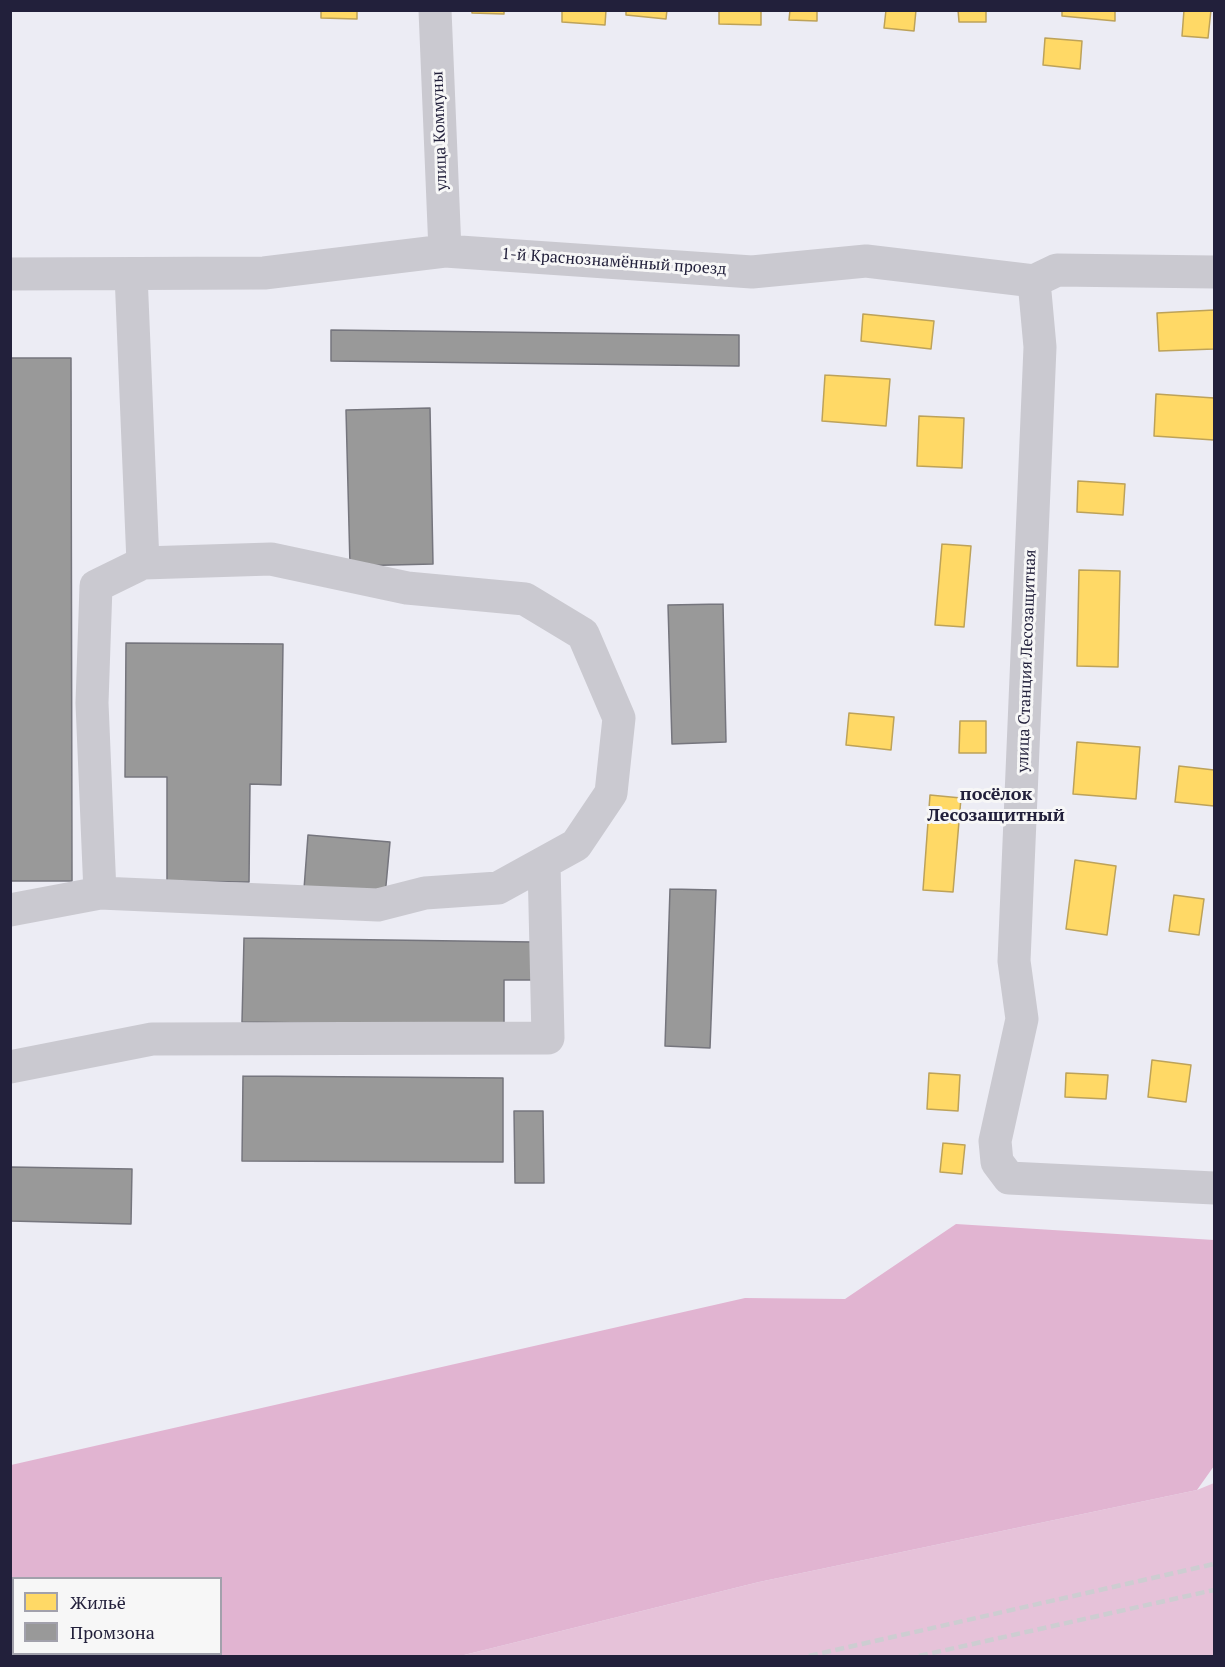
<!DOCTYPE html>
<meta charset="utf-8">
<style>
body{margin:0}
#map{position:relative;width:1225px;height:1667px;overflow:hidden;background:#ececf4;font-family:"PT Serif",serif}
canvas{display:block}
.frame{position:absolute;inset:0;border:12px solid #22203b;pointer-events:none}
.legend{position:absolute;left:12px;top:1577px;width:210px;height:78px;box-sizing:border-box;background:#f7f7f7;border:2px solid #a2a1ac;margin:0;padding:8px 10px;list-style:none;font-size:18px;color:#22203b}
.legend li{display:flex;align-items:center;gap:12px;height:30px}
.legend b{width:30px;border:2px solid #a2a1ac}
</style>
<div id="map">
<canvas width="1225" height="1667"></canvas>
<div class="frame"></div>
<ul class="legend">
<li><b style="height:16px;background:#ffd966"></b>Жильё</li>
<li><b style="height:16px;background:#999"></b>Промзона</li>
</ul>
</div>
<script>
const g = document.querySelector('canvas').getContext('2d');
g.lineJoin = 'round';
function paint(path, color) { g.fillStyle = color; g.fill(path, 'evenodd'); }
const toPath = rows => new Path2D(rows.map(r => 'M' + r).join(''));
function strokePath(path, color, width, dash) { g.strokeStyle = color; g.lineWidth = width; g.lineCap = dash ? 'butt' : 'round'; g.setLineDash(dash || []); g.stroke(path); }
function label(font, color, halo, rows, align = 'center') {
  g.font = font + ' "PT Serif",serif'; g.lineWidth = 6; g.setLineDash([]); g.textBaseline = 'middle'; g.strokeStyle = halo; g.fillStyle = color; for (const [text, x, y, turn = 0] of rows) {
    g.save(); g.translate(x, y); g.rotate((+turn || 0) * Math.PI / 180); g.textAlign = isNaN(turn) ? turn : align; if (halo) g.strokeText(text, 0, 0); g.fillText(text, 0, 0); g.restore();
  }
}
paint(toPath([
 [1214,1483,1214,1656,460,1656,759,1582,1197,1490]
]), '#e6c2d9');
paint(toPath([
 [956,1224,1214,1240,1214,1466,1197,1490,759,1582,460,1656,11,1656,11,1465,745,1298,845,1299],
 [14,1578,220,1578,220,1654,14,1654]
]), '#e1b4d1');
const homes = toPath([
 [321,10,357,10,357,19,321,18,321,10],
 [472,10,504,10,504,14,472,13,472,10],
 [562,10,606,10,605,25,562,22,562,10],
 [626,10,667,10,666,19,626,15,626,10],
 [719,10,761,10,761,25,719,24,719,10],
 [790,10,817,10,817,21,789,20,790,10],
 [886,10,916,10,914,31,884,28,886,10],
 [958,10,986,10,986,22,959,22,958,10],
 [1062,10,1115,10,1115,21,1062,16,1062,10],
 [1184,10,1211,10,1208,38,1182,36,1184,10],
 [1045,38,1082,41,1080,69,1043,65,1045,38],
 [1214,310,1214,349,1159,351,1157,313,1214,310],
 [863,314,934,321,931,349,861,341,863,314],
 [825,375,890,379,886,426,822,421,825,375],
 [1156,394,1214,398,1214,440,1154,436,1156,394],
 [919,416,964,418,962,468,917,466,919,416],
 [1078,481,1125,484,1123,515,1077,512,1078,481],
 [942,544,971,546,964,627,935,625,942,544],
 [1079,570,1120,571,1118,667,1077,666,1079,570],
 [849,713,894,717,891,750,846,745,849,713],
 [960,721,986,721,986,753,959,753,960,721],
 [1077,742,1140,747,1136,799,1073,794,1077,742],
 [1179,766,1214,770,1214,806,1175,802,1179,766],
 [930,795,961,798,953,892,923,890,930,795],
 [1075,860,1116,866,1107,935,1066,929,1075,860],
 [1174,895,1204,899,1199,935,1169,931,1174,895],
 [1152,1060,1191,1065,1186,1102,1148,1097,1152,1060],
 [929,1073,960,1075,958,1111,927,1109,929,1073],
 [1066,1073,1108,1075,1106,1099,1065,1097,1066,1073],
 [943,1143,965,1145,962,1174,940,1172,943,1143]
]);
paint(homes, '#ffd966');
strokePath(homes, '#bda259', 1.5);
const industry = toPath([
 [331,330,739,335,739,366,331,361,331,330],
 [10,358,71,358,72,881,10,881,10,358],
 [430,408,433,564,350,566,346,410,430,408],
 [723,604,726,742,672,744,668,605,723,604],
 [126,643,283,644,281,785,250,784,249,882,167,881,167,777,125,777,126,643],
 [308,835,390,842,385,896,304,889,308,835],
 [670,889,716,890,710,1048,665,1046,670,889],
 [244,938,532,942,532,980,504,980,504,1026,242,1022,244,938],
 [243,1076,503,1078,503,1162,242,1161,243,1076],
 [514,1111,543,1111,544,1183,515,1183,514,1111],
 [10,1167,132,1169,131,1224,10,1221,10,1167]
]);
paint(industry, '#999');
strokePath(industry, '#75757d', 1.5);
strokePath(toPath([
 [435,10,445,251],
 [10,274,264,273,445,251,752,272,866,261,1034,281,1057,270,1214,272],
 [1034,281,1040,347,1014,961,1022,1019,995,1141,997,1162,1009,1178,1214,1188],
 [100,893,378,905,425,893,498,888,576,845,611,793,619,718,583,634,525,599,407,588,271,559,143,563],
 [10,910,100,893,92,703,96,586,143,563,131,274],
 [10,1067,152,1039,548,1038,544,863]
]), '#cac9d0', 33);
strokePath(toPath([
 [809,1656,1214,1564],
 [919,1656,1214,1590]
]), '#cdcdd1', 4.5, [9, 4.5]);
label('16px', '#22203b', '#f7f7f7', [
 ["улица Коммуны",440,131,-92],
 ["1-й Краснознамённый проезд",614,262,4],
 ["улица Станция Лесозащитная",1027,661,-88]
]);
label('bold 18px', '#22203b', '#f7f7f7', [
 ["посёлок",996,795],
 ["Лесозащитный",996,816]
]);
</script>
